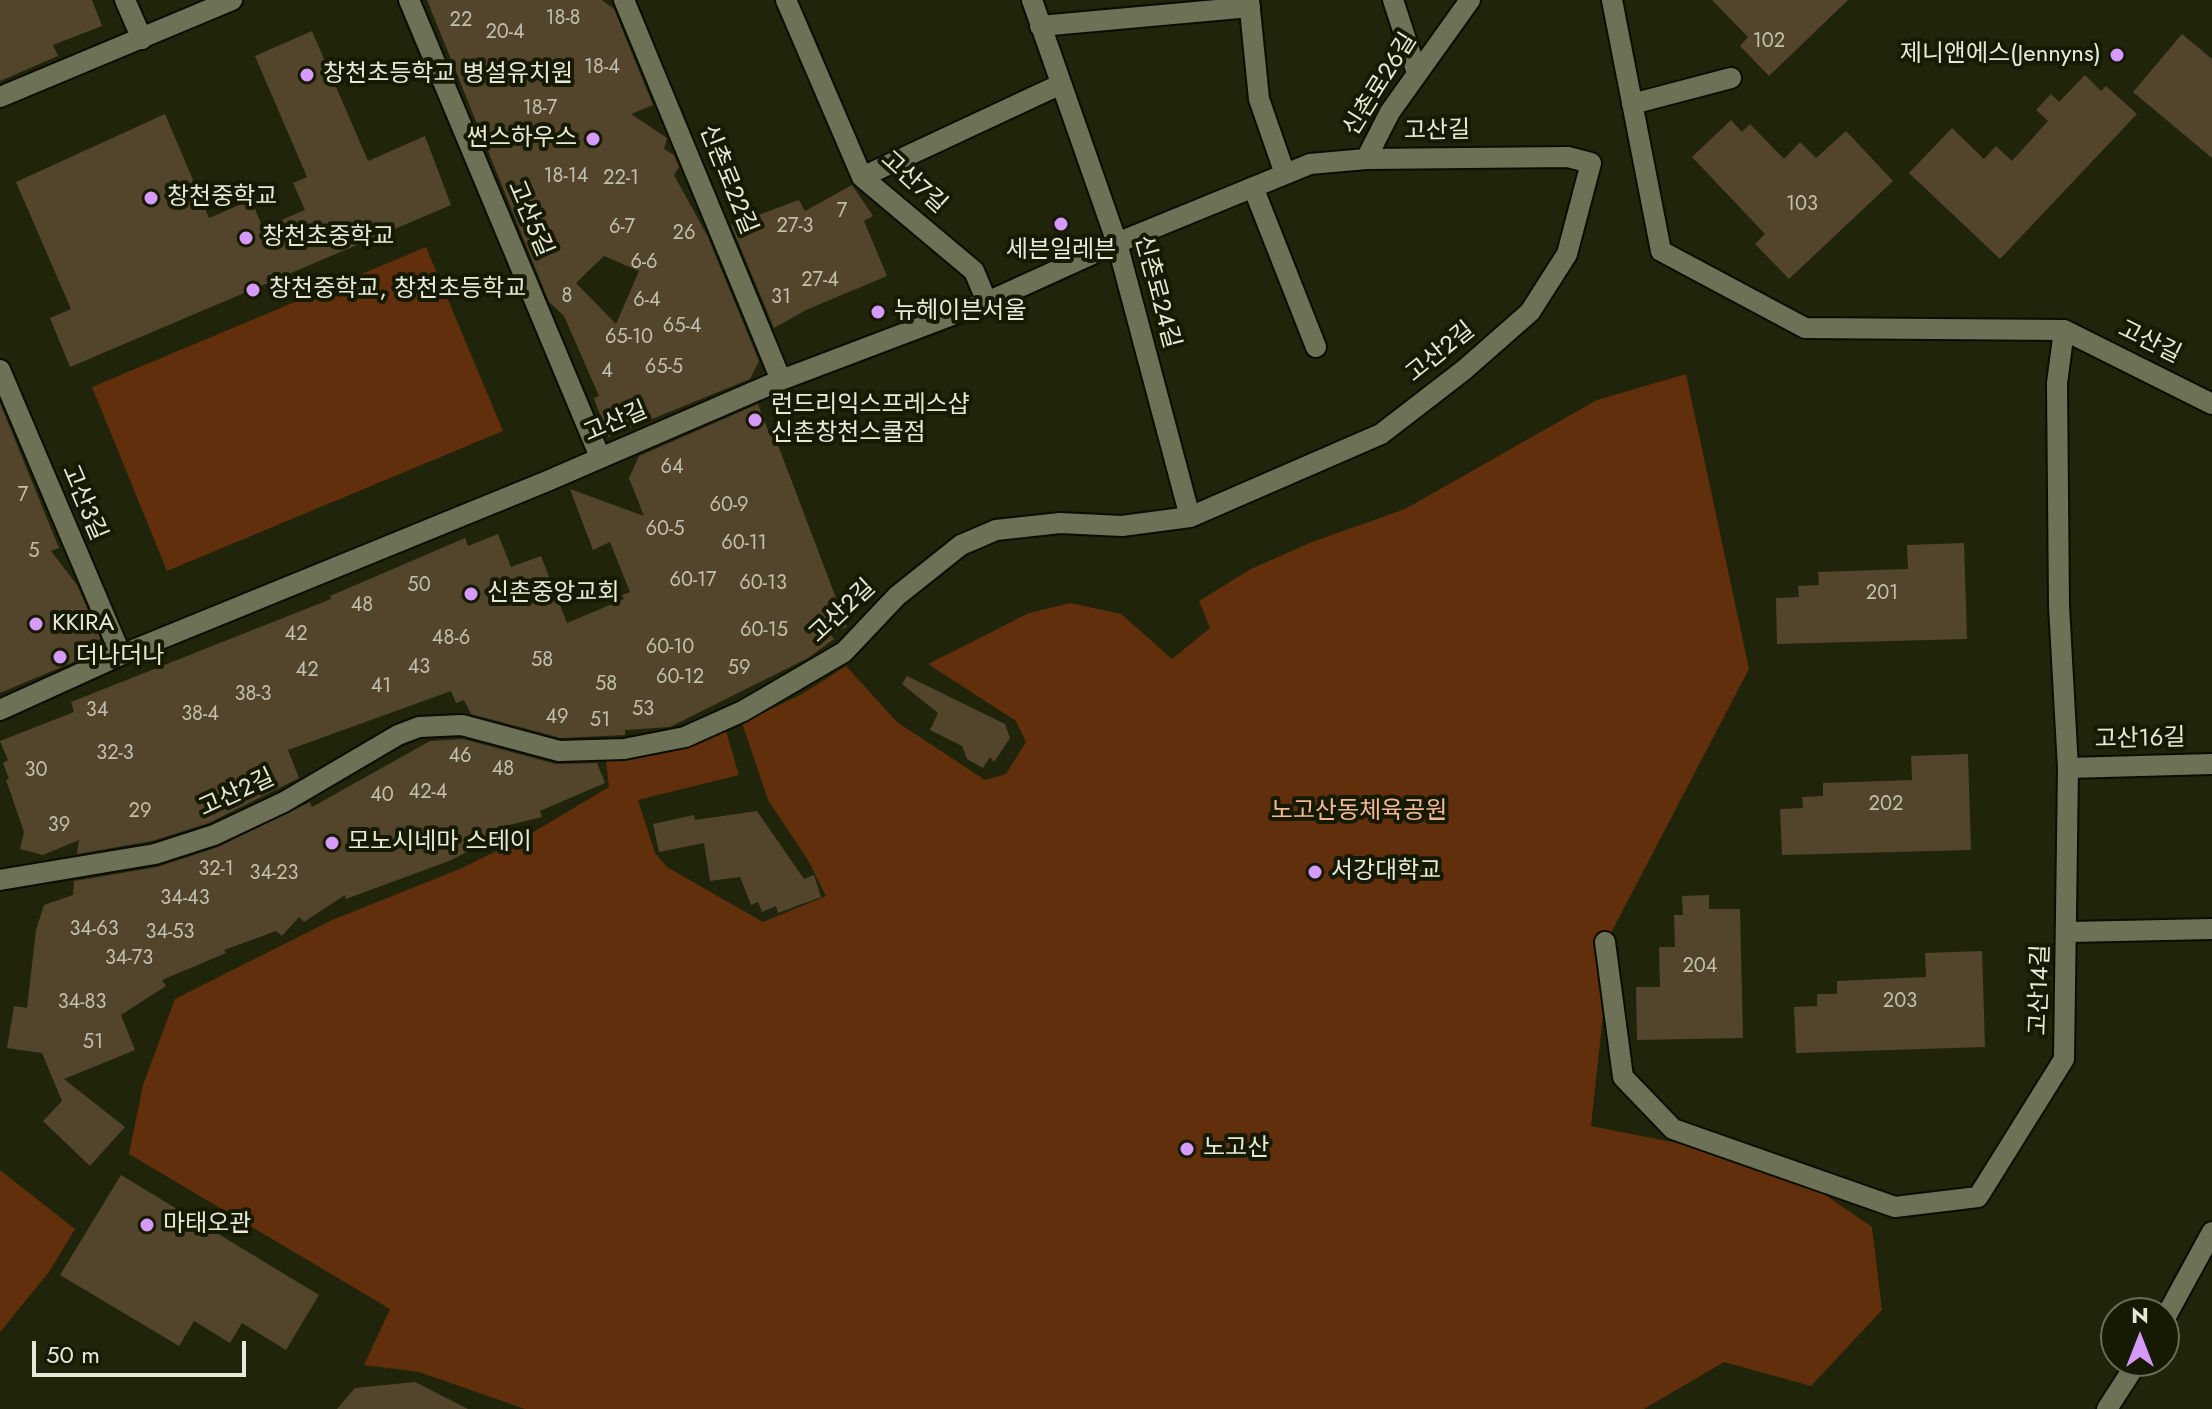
<!DOCTYPE html>
<meta charset="utf-8">
<style>
body{margin:0}
#map{position:relative;width:2212px;height:1409px;overflow:hidden;background:#20240a;font-family:Jost,sans-serif}
canvas{display:block}
.north{position:absolute;left:2100px;top:1297px;width:80px;height:80px;box-sizing:border-box;background:#171a03;border:2px solid #6a6d59;border-radius:50%;rotate:0deg;font-size:22px;font-weight:700;line-height:32px;text-align:center;color:#e6e9d9}
.north::after{content:'';display:block;margin:auto;width:28px;height:36px;background:#d69bfa;clip-path:polygon(50% 0,100% 100%,50% 72%,0 100%)}
.scale{position:absolute;left:32px;top:1341px;width:214px;height:36px;box-sizing:border-box;border:4px solid #e6e9d9;border-top:0;padding-left:10px;font-size:24px;line-height:28px;white-space:nowrap;color:#e6e9d9;-webkit-text-stroke:6px #171a03;paint-order:stroke}
</style>
<div id="map">
<canvas width="2212" height="1409"></canvas>
<div class="north">N</div>
<div class="scale">50 m</div>
</div>
<script>
const g = document.querySelector('canvas').getContext('2d');
g.lineJoin = 'round';
function paint(path, color) { g.fillStyle = color; g.fill(path, 'evenodd'); }
const toPath = rows => new Path2D(rows.map(r => 'M' + r).join(''));
function strokePath(path, color, width, dash) { g.strokeStyle = color; g.lineWidth = width; g.lineCap = dash ? 'butt' : 'round'; g.setLineDash(dash || []); g.stroke(path); }
function label(font, color, halo, rows, align = 'center') {
  g.font = font + ' Jost,"Noto Sans KR",sans-serif'; g.lineWidth = 8; g.setLineDash([]); g.textBaseline = 'middle'; g.strokeStyle = halo; g.fillStyle = color; for (const [text, x, y, turn = 0] of rows) {
    g.save(); g.translate(x, y); g.rotate((+turn || 0) * Math.PI / 180); g.textAlign = isNaN(turn) ? turn : align; if (halo) g.strokeText(text, 0, 0); g.fillText(text, 0, 0); g.restore();
  }
}
paint(toPath([
 [426,247,503,431,167,571,92,387],
 [1686,374,1749,669,1612,931,1591,1126,1779,1163,1872,1227,1882,1310,1811,1386,1724,1362,1644,1409,525,1409,419,1372,364,1365,390,1309,129,1154,143,1085,175,999,332,920,462,868,527,836,609,787,606,761,665,753,726,731,739,775,638,800,655,853,667,867,763,922,826,896,808,860,768,800,742,723,802,694,846,666,897,722,985,780,1006,774,1026,742,1016,721,928,664,1029,613,1070,603,1121,614,1172,659,1210,628,1199,601,1251,569,1312,542,1405,509,1597,400],
 [0,1170,75,1229,49,1272,0,1332]
]), '#612f0b');
paint(toPath([
 [0,0,92,0,102,26,53,45,58,56,0,81],
 [427,0,602,0,614,9,653,105,631,114,667,138,664,149,674,155,679,167,674,175,707,235,759,361,750,379,608,437,594,398,599,396,564,316,549,302],
 [604,256,639,271,616,324,576,283],
 [1712,0,1848,0,1769,76,1740,46,1748,37],
 [312,31,368,161,425,136,451,205,70,367,50,318,71,309,16,182,165,114,209,218,251,200,263,228,305,210,293,183,307,177,255,56],
 [2182,34,2212,59,2212,158,2133,92],
 [2085,75,2101,91,2106,86,2137,114,2000,259,1909,173,1952,128,1984,159,1996,146,2012,161,2048,121,2036,110,2051,94,2059,102],
 [1731,120,1742,132,1750,124,1784,159,1800,142,1816,158,1846,131,1893,181,1789,279,1755,244,1765,234,1692,157],
 [852,185,873,216,864,221,887,276,806,310,774,328,731,225,799,200,805,211],
 [0,403,59,548,51,551,77,585,100,638,90,655,0,693],
 [758,404,769,433,773,432,847,627,830,634,834,639,808,658,670,727,625,730,625,735,561,738,471,714,464,700,456,703,451,691,288,750,299,778,209,823,152,841,77,854,79,840,43,855,20,849,24,832,6,780,9,779,3,763,8,760,0,741,74,712,71,702,331,599,330,596,465,538,468,546,498,534,511,567,541,556,567,623,624,599,622,595,630,592,610,542,593,550,570,489,644,516,629,478,639,456],
 [1964,543,1967,639,1777,644,1776,598,1799,597,1798,586,1819,585,1818,572,1908,569,1907,545],
 [907,676,1005,724,1010,738,994,762,990,757,983,768,967,759,962,746,930,730,938,713,902,684],
 [463,739,556,764,597,763,605,783,540,811,542,817,497,828,499,833,472,842,475,848,449,861,346,899,345,895,304,922,299,917,282,936,276,931,224,950,226,953,162,980,166,986,121,1015,135,1050,64,1079,125,1127,90,1166,43,1121,62,1101,42,1053,7,1048,14,1006,27,1008,36,930,44,905,73,895,74,881,157,867,218,847,310,802,312,807,430,741],
 [1968,754,1971,850,1782,855,1780,809,1803,808,1802,797,1823,796,1823,783,1912,780,1911,756],
 [757,811,804,879,814,875,821,897,778,913,776,906,762,912,758,902,751,905,740,877,710,881,704,843,659,852,653,824,694,815,695,820],
 [1709,895,1709,909,1740,909,1743,1038,1637,1040,1636,987,1660,987,1659,947,1675,947,1674,915,1683,915,1682,896],
 [1982,951,1985,1047,1796,1053,1794,1007,1817,1006,1817,994,1837,994,1837,981,1926,977,1925,953],
 [121,1175,319,1295,286,1350,242,1323,230,1343,194,1321,179,1346,60,1275],
 [415,1382,468,1409,337,1409,355,1388]
]), '#52452c');
const minor = toPath([
 [125,0,142,39],
 [409,0,600,457],
 [624,0,781,380],
 [786,0,862,177,974,271,987,302],
 [1032,0,1117,243,1190,517],
 [1249,0,1259,99,1285,174],
 [1393,0,1417,73],
 [1612,0,1661,251,1805,328,2064,330,2212,404],
 [1040,26,1250,7],
 [0,97,232,0],
 [1632,104,1731,78],
 [1366,159,1390,112,1470,0],
 [862,177,1059,85],
 [1253,187,1316,347],
 [0,370,121,655],
 [0,710,121,655,545,482,781,380,987,302,1117,243,1310,164,1366,159,1568,157,1591,163,1567,254,1530,312,1464,370,1381,434,1190,517,1122,526,1060,523,996,530,961,545,897,596,844,652,743,711,685,737,624,749,559,751,462,725,419,727,398,735,284,802,214,835,155,854,0,880],
 [2068,768,2212,764],
 [2069,932,2212,929],
 [1605,942,1623,1077,1673,1129,1895,1207,1978,1197,2064,1059,2068,768,2059,606,2057,383,2064,330],
 [2164,1320,2212,1232],
 [2107,1409,2138,1361]
]);
strokePath(minor, '#0a0d00', 24);
strokePath(minor, '#6d7256', 20);
for (const [x, y, r, color] of [
 [2117,55,8,"#d69bfa"],
 [307,75,8,"#d69bfa"],
 [593,139,8,"#d69bfa"],
 [151,198,8,"#d69bfa"],
 [1061,224,8,"#d69bfa"],
 [246,238,8,"#d69bfa"],
 [253,290,8,"#d69bfa"],
 [878,312,8,"#d69bfa"],
 [755,420,8,"#d69bfa"],
 [471,594,8,"#d69bfa"],
 [36,624,8,"#d69bfa"],
 [60,657,8,"#d69bfa"],
 [332,843,8,"#d69bfa"],
 [1315,872,8,"#d69bfa"],
 [1187,1149,8,"#d69bfa"],
 [147,1225,8,"#d69bfa"]
]) { const dot = new Path2D(); dot.arc(x, y, r, 0, 2 * Math.PI); g.fillStyle = color; g.fill(dot); strokePath(dot, '#171a03', 3); }
label('20px', '#c1c0ae', null, [
 ["18-8",563,19],
 ["22",461,21],
 ["20-4",505,33],
 ["102",1769,42],
 ["18-4",602,68],
 ["18-7",540,109],
 ["18-14",566,177],
 ["22-1",621,179],
 ["103",1802,205],
 ["7",842,212],
 ["27-3",795,227],
 ["6-7",622,228],
 ["26",684,234],
 ["6-6",644,263],
 ["27-4",820,281],
 ["8",567,297],
 ["31",781,298],
 ["6-4",647,301],
 ["65-4",682,327],
 ["65-10",629,338],
 ["65-5",664,368],
 ["4",607,372],
 ["64",672,468],
 ["7",23,496],
 ["60-9",729,506],
 ["60-5",665,530],
 ["60-11",744,544],
 ["5",34,552],
 ["60-17",693,581],
 ["60-13",763,584],
 ["50",419,586],
 ["201",1882,594],
 ["48",362,606],
 ["60-15",764,631],
 ["42",296,635],
 ["48-6",451,639],
 ["60-10",670,648],
 ["58",542,661],
 ["43",419,668],
 ["59",739,669],
 ["42",307,671],
 ["60-12",680,678],
 ["58",606,685],
 ["41",381,687],
 ["38-3",253,695],
 ["53",643,710],
 ["34",97,711],
 ["38-4",200,715],
 ["49",557,718],
 ["51",600,721],
 ["32-3",115,754],
 ["46",460,757],
 ["48",503,770],
 ["30",36,771],
 ["42-4",428,793],
 ["40",382,796],
 ["202",1886,805],
 ["29",140,812],
 ["39",59,826],
 ["32-1",216,870],
 ["34-23",274,874],
 ["34-43",185,899],
 ["34-63",94,930],
 ["34-53",170,933],
 ["34-73",129,959],
 ["204",1700,967],
 ["203",1900,1002],
 ["34-83",82,1003],
 ["51",93,1043]
]);
label('24px', '#e6e9d9', '#171a03', [
 ["제니앤에스(Jennyns)",2101,55,"right"],
 ["창천초등학교 병설유치원",323,75],
 ["썬스하우스",577,139,"right"],
 ["창천중학교",167,198],
 ["창천초중학교",262,238],
 ["세븐일레븐",1061,251,"center"],
 ["창천중학교, 창천초등학교",269,290],
 ["뉴헤이븐서울",894,312],
 ["런드리익스프레스샵",771,406],
 ["신촌창천스쿨점",771,434],
 ["신촌중앙교회",487,594],
 ["KKIRA",52,624],
 ["더나더나",76,657],
 ["모노시네마 스테이",348,843],
 ["서강대학교",1331,872],
 ["노고산",1203,1149],
 ["마태오관",163,1225]
], 'left');
label('24px', '#e6e9d9', '#171a03', [
 ["신촌로26길",1381,85,-58],
 ["고산길",1437,132,-1],
 ["신촌로22길",727,180,68],
 ["고산7길",913,183,42],
 ["고산5길",529,219,67],
 ["신촌로24길",1156,292,75],
 ["고산길",2149,343,26],
 ["고산2길",1441,353,-39],
 ["고산길",616,423,-23],
 ["고산3길",83,503,67],
 ["고산2길",843,612,-43],
 ["고산16길",2140,740,-1],
 ["고산2길",237,794,-25],
 ["고산14길",2041,990,-88]
]);
label('24px', '#f4b894', '#171a03', [
 ["노고산동체육공원",1359,812]
]);
</script>
